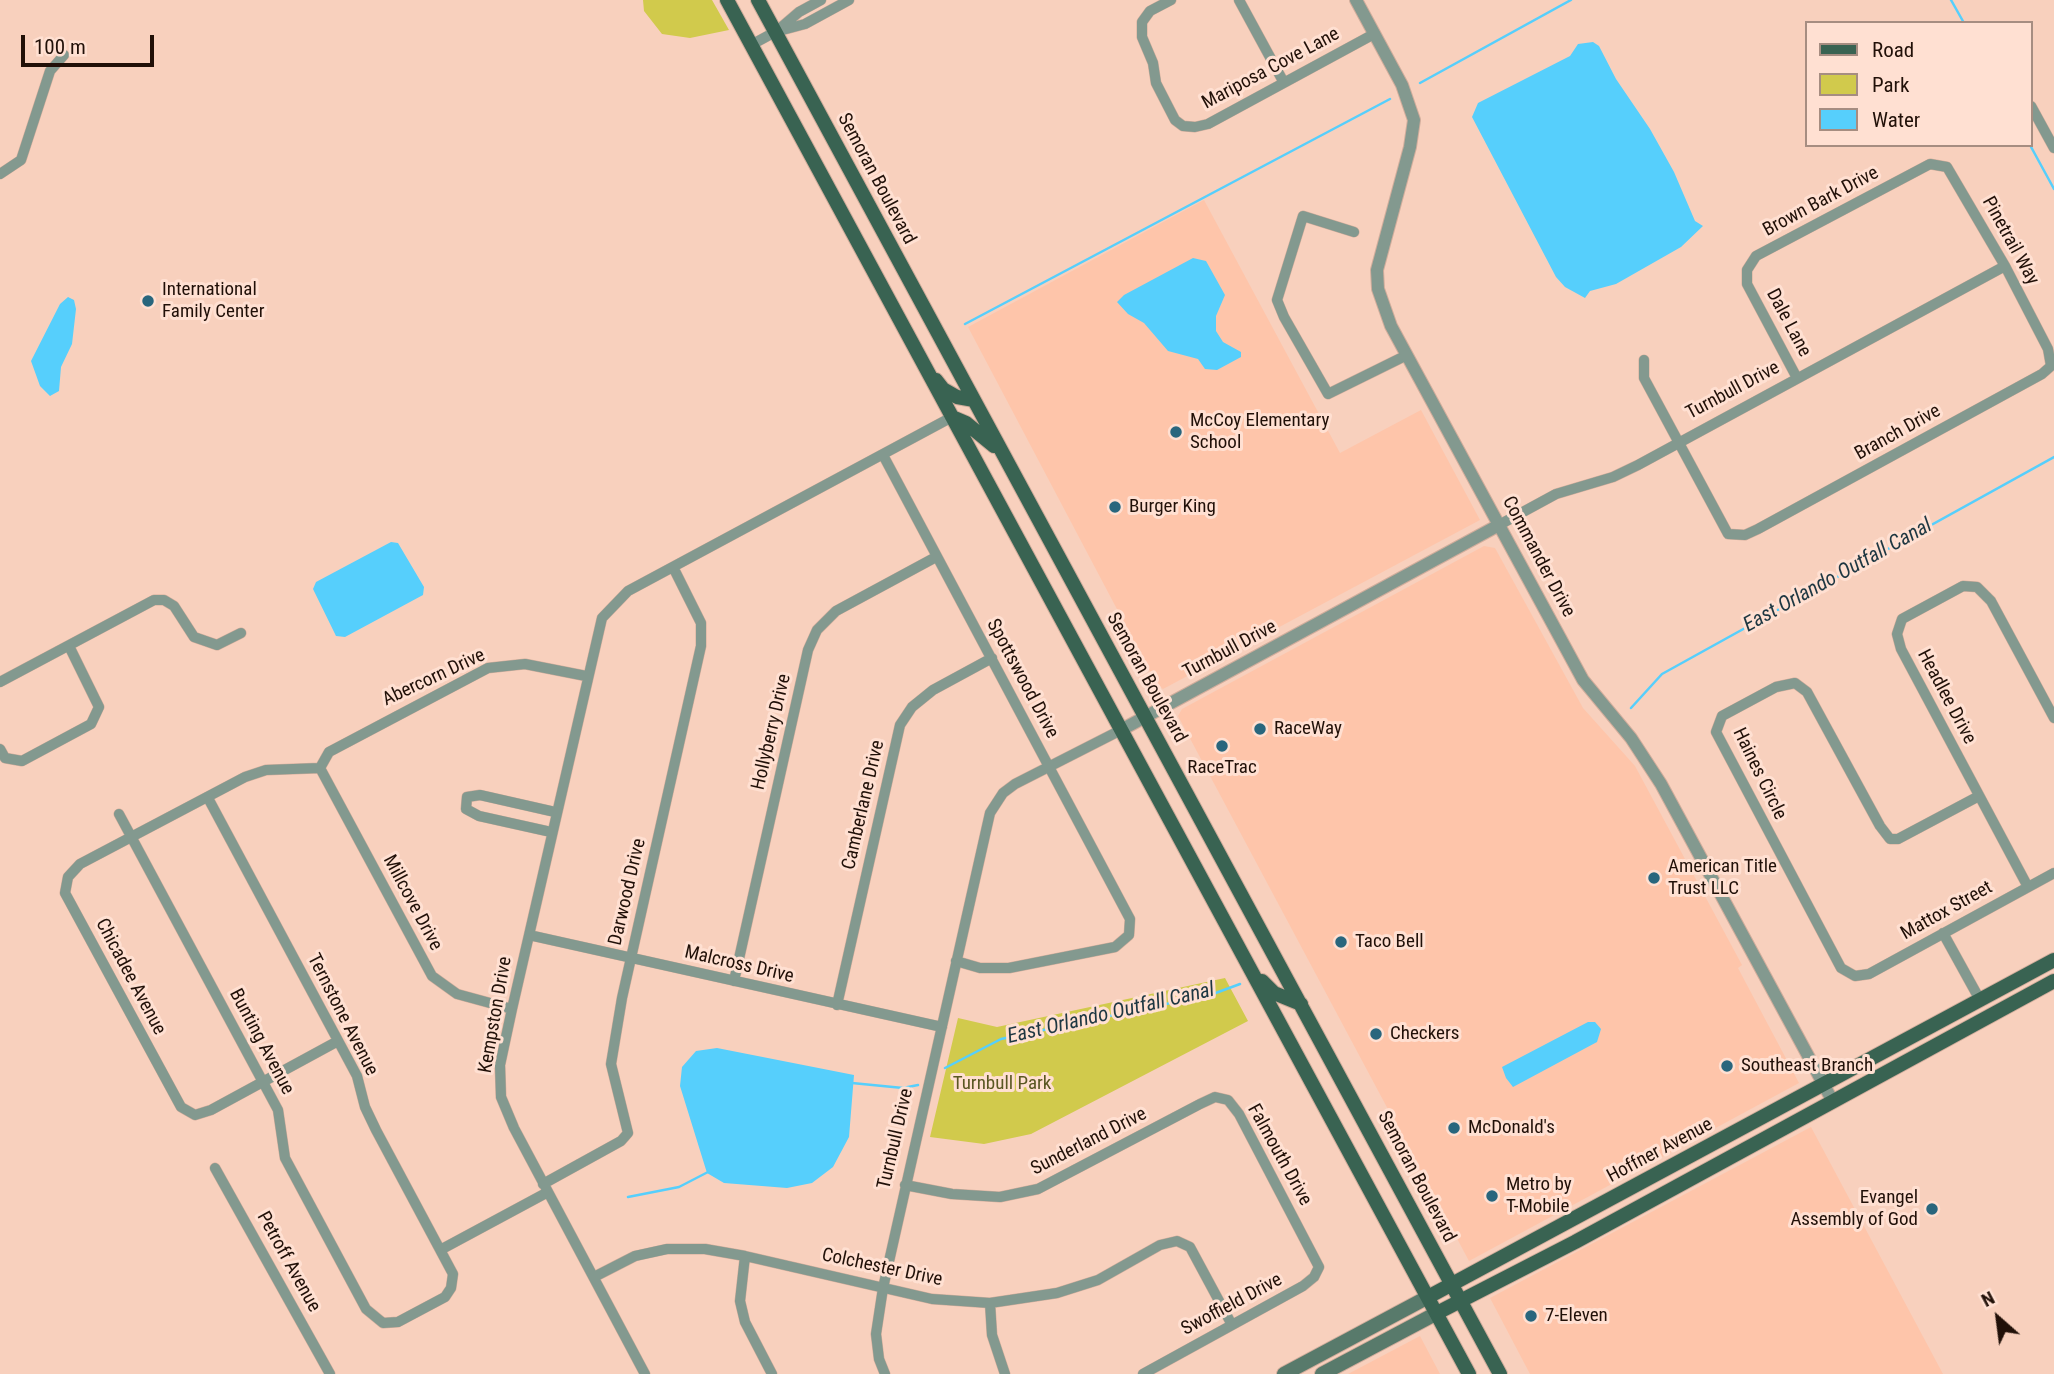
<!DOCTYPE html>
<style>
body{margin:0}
#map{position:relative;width:2054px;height:1374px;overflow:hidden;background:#f8d0bd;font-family:"Roboto Condensed",sans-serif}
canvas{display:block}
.legend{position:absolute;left:1805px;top:21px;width:228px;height:126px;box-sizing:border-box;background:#ffe0d2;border:2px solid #a68d81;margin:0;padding:9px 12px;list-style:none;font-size:21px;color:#211008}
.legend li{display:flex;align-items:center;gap:14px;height:35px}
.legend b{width:35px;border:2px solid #a68d81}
.north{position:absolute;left:1963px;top:1283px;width:70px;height:70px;-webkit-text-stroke:5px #ffe0d2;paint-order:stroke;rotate:332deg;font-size:19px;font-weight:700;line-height:28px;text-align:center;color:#211008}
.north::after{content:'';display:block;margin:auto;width:24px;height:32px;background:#211008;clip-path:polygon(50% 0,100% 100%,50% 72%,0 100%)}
.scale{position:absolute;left:21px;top:35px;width:133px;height:32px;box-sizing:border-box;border:4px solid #211008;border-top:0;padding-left:9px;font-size:21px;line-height:24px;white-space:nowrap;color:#211008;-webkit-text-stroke:5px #ffe0d2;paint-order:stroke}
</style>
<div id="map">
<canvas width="2054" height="1374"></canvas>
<ul class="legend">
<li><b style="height:9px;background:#396352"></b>Road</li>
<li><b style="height:19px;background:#d1ca4c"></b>Park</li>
<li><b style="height:19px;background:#56cffc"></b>Water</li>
</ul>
<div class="north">N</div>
<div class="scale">100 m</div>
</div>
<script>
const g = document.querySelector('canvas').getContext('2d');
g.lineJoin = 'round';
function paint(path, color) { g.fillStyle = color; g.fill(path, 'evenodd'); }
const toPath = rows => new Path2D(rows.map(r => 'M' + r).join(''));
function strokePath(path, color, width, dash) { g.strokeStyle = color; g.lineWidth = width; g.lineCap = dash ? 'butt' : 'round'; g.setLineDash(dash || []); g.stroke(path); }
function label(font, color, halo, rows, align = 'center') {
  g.font = font + ' "Roboto Condensed",sans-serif'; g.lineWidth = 6; g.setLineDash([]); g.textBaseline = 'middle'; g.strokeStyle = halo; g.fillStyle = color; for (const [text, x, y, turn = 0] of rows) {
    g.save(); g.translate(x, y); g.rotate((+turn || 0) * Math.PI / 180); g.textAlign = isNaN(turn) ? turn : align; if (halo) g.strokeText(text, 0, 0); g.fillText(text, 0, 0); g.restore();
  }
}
paint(toPath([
 [1204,200,1340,453,1421,410,1480,520,1163,689,1156,683,968,327],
 [1484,546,1495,548,1583,708,1635,766,1742,965,1738,968,1799,1083,1469,1261,1178,716,1182,709],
 [1811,1127,1943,1374,1530,1374,1490,1298],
 [1420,1336,1440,1374,1348,1374]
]), '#fec5aa');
paint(toPath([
 [643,0,712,0,729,30,690,38,662,34,644,11],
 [1225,978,1248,1021,1031,1134,984,1144,930,1137,958,1018,997,1027]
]), '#d1ca4c');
paint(toPath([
 [1593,42,1599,46,1616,79,1650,129,1674,172,1695,221,1703,226,1681,247,1616,284,1590,291,1585,298,1565,287,1556,277,1472,117,1478,103,1570,56,1578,44],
 [1193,258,1206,261,1225,295,1216,316,1216,331,1223,342,1241,352,1241,357,1217,370,1205,369,1198,359,1168,351,1144,323,1128,314,1117,302,1124,295],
 [68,297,74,300,76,309,72,344,61,367,59,391,50,396,40,386,31,361,60,304],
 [391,542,398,543,424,587,423,595,345,637,336,636,313,589,316,582],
 [1588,1022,1595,1022,1601,1029,1597,1042,1513,1087,1506,1078,1502,1067],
 [717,1048,854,1075,849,1137,833,1167,812,1183,787,1188,724,1183,707,1173,680,1086,682,1067,696,1051]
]), '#56cffc');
strokePath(toPath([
 [1951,0,1964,23],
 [1420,83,1571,0],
 [2030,145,2054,189],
 [965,324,1390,99],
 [1631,708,1662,674,2054,457],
 [945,1068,1001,1039,1213,994,1240,984],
 [852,1083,903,1088,918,1085],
 [628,1197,679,1187,708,1172]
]), '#56cffc', 2.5);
const minor = toPath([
 [1171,0,1150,11,1142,22,1142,37,1153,63,1156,83,1175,120,1183,126,1195,127,1208,124,1374,34],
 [1239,0,1283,81],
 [778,30,799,12,821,0],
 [751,45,775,32,805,24,849,0],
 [2031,106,2054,148],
 [0,174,21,160,50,71,64,55],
 [1354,232,1303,216,1277,300,1284,317,1328,394,1407,355],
 [1644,360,1644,378,1728,534,1745,535,1758,529,2042,374,2051,366,2048,349,2005,266,1947,167,1930,164,1756,256,1747,270,1747,284,1797,378],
 [883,455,1130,919,1129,935,1115,947,1009,968,980,968,956,961],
 [1499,525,1556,494,1613,477,1638,465,2005,266],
 [0,682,154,600,164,600,174,606,194,637,217,645,241,633],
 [0,749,5,758,22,761,91,724,99,707,69,646],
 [320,768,266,770,245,777,80,864,68,877,65,893,181,1107,195,1115,211,1110,338,1041],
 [320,768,432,976,457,994,512,1009],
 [320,768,329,752,488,668,525,664,586,676],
 [1979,796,1898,839,1890,839,1880,826,1807,692,1795,683,1776,687,1722,716,1716,732,1841,968,1855,976,1869,974,2054,873],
 [119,814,278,1110,285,1158,366,1309,383,1323,398,1322,445,1297,451,1288,453,1274,376,1130,365,1107,357,1076,208,798],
 [551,832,479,816,466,809,467,797,480,795,555,812],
 [2028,887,1901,649,1897,634,1902,619,1963,586,1977,587,1991,601,2054,718],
 [1943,933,1980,1000],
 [529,935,942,1027],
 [734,981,808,650,817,630,836,611,936,557],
 [837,1005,900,725,912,707,933,690,992,658],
 [215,1168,330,1374],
 [543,1184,621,1141,628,1133,611,1064,622,998,701,646,701,623,673,567],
 [905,1185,952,1194,1000,1197,1038,1189,1200,1104,1215,1097,1228,1100,1239,1114,1319,1267,1314,1277,1303,1286,1143,1374],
 [442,1249,548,1192],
 [745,1256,740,1301,745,1322,772,1374],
 [594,1277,635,1256,667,1249,705,1249,745,1256,932,1299,990,1303,1057,1293,1098,1280,1160,1245,1177,1241,1190,1247,1232,1325],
 [990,1303,992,1335,1005,1374],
 [645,1374,514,1128,501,1097,500,1065,512,1009,602,618,628,591,952,417],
 [885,1374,879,1359,876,1334,883,1288,990,813,1003,793,1015,784,1121,730]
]);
const tertiary = toPath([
 [1356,0,1402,85,1414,120,1410,147,1377,270,1378,289,1391,326,1583,680,1631,738,1661,784,1832,1100],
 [1121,730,1499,525]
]);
const secondary = toPath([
 [1284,1374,1428,1297],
 [1322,1374,1437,1313]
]);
const primary = toPath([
 [727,0,1469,1374],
 [758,0,1500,1374],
 [936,380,943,389,957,397,974,400],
 [952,417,966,423,994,446],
 [1262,981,1274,993,1301,1004],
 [1428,1297,2054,960],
 [1437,1313,1575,1242,2054,981]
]);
strokePath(minor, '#d1ad9c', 11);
strokePath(tertiary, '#d1ad9c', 14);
strokePath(secondary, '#d1ad9c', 16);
strokePath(primary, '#d1ad9c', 16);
strokePath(minor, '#83998f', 10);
strokePath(tertiary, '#83998f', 12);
strokePath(secondary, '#587a6b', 14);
strokePath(primary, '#396352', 14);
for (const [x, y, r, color] of [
 [148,301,7,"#29667d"],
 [1176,432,7,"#29667d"],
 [1115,507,7,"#29667d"],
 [1260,729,7,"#29667d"],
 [1222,746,7,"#29667d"],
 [1654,878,7,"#29667d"],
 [1341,942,7,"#29667d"],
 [1376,1034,7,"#29667d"],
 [1727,1066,7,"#29667d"],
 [1454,1128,7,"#29667d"],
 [1492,1196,7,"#29667d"],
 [1932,1209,7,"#29667d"],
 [1531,1316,7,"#29667d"]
]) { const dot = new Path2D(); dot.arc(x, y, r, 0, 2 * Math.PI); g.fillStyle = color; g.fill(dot); strokePath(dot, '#ffe0d2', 2.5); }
label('19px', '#211008', '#ffe0d2', [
 ["Mariposa Cove Lane",1271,69,-28],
 ["Semoran Boulevard",876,179,62],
 ["Brown Bark Drive",1821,202,-28],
 ["Pinetrail Way",2010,241,61],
 ["Dale Lane",1788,323,62],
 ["Turnbull Drive",1733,391,-28],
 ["Branch Drive",1898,433,-29],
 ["Commander Drive",1538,557,62],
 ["Turnbull Drive",1230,650,-28],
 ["Abercorn Drive",434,678,-25],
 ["Semoran Boulevard",1146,678,61],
 ["Spottswood Drive",1022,679,62],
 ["Headlee Drive",1946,697,62],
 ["Hollyberry Drive",772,732,-77],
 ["Haines Circle",1759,774,64],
 ["Camberlane Drive",864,805,-77],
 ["Darwood Drive",628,892,-77],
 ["Millcove Drive",412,903,62],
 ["Mattox Street",1947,911,-29],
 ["Malcross Drive",739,965,13],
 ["Chicadee Avenue",130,977,62],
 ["Ternstone Avenue",342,1015,63],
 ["Kempston Drive",496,1015,-80],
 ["Bunting Avenue",261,1042,62],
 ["Turnbull Drive",896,1139,-77],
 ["Sunderland Drive",1089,1142,-27],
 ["Hoffner Avenue",1660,1151,-28],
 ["Falmouth Drive",1279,1155,61],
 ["Semoran Boulevard",1416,1177,62],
 ["Petroff Avenue",288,1262,61],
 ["Colchester Drive",882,1268,12],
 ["Swoffield Drive",1232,1305,-28]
]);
label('19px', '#211008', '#ffe0d2', [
 ["International",162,290],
 ["Family Center",162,312],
 ["McCoy Elementary",1190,421],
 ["School",1190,443],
 ["Burger King",1129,507],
 ["RaceWay",1274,729],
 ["RaceTrac",1222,768,"center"],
 ["American Title",1668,867],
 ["Trust LLC",1668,889],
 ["Taco Bell",1355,942],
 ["Checkers",1390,1034],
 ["Southeast Branch",1741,1066],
 ["McDonald's",1468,1128],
 ["Metro by",1506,1185],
 ["T-Mobile",1506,1207],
 ["Evangel",1918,1198,"right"],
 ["Assembly of God",1918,1220,"right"],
 ["7-Eleven",1545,1316]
], 'left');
label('19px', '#5a5722', '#ffe0d2', [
 ["Turnbull Park",1002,1084]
]);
label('italic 21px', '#1e3742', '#ffe0d2', [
 ["East Orlando Outfall Canal",1838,576,-29],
 ["East Orlando Outfall Canal",1111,1014,-13]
]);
</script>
